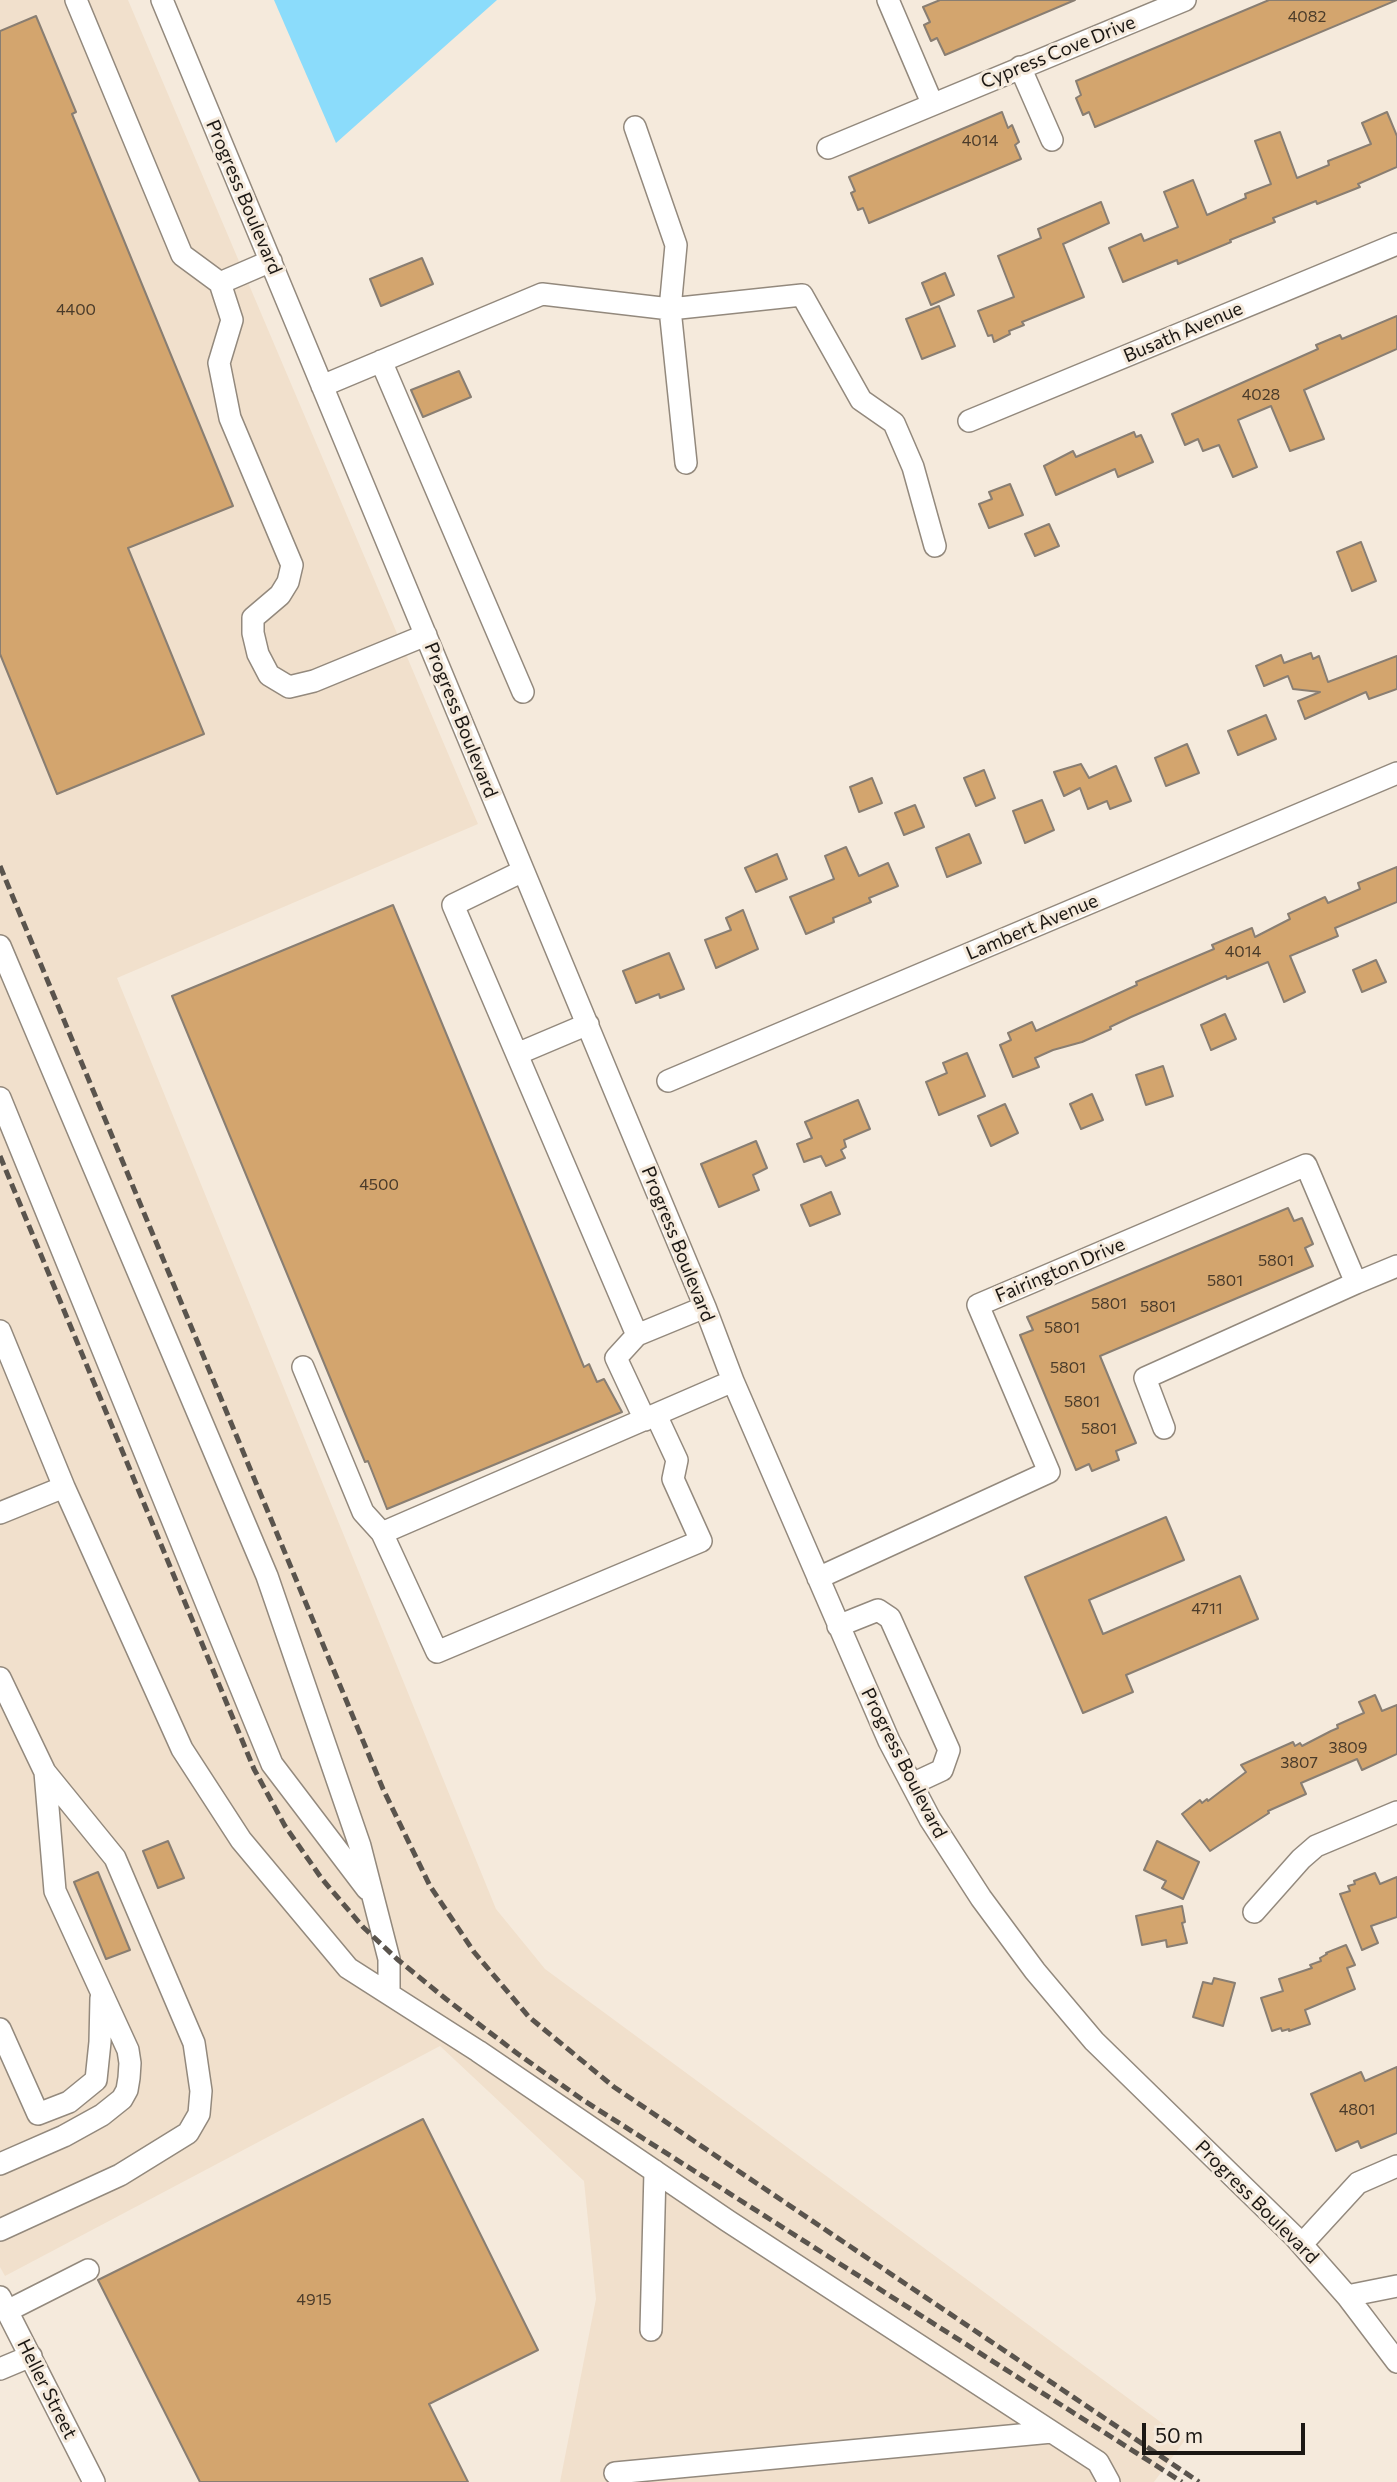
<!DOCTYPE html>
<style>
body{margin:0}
#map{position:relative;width:1397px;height:2482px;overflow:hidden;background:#f5eadc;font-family:Commissioner,sans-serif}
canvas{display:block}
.scale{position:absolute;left:1142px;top:2423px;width:163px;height:32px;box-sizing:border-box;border:4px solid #1c1814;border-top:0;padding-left:9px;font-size:21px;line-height:24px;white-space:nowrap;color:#1c1814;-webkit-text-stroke:5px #f5eadc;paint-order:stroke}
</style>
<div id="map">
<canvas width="1397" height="2482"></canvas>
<div class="scale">50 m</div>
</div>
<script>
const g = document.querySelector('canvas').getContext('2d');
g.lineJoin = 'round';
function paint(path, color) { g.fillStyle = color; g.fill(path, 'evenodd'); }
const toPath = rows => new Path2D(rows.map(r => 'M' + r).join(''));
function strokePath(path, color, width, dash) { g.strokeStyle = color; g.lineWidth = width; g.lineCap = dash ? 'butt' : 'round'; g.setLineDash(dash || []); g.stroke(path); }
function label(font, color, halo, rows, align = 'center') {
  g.font = font + ' Commissioner,sans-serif'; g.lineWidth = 6; g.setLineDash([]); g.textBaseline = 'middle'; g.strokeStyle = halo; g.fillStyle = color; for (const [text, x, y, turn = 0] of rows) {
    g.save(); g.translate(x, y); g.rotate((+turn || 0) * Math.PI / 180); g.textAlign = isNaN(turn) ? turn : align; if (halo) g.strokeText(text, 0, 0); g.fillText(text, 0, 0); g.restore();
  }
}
paint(toPath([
 [0,0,128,0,478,824,117,978,496,1909,545,1969,1185,2440,1154,2482,560,2482,596,2299,584,2181,440,2046,5,2276,0,2267]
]), '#f1e0cc');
paint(toPath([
 [274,0,497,0,336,143]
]), '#8bdcfb');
const building = toPath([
 [940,0,1075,0,945,55,937,38,931,41,924,25,930,22,923,7,940,0],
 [1269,0,1397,0,1095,127,1089,112,1083,115,1076,98,1081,95,1076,81,1269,0],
 [36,16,76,112,72,114,233,506,128,548,204,734,57,794,0,654,0,31,36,16],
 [1002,112,1008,128,1012,125,1019,142,1015,145,1021,159,869,223,863,208,858,210,851,193,855,191,849,177,1002,112],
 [1387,112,1397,136,1397,167,1358,184,1360,187,1317,204,1316,201,1273,218,1275,222,1230,240,1231,242,1178,264,1177,260,1123,282,1109,248,1141,234,1144,241,1178,227,1164,192,1193,180,1207,215,1246,198,1245,194,1271,184,1255,141,1280,132,1297,178,1329,165,1328,161,1371,144,1362,123,1387,112],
 [1101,202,1109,223,1063,244,1084,297,1022,322,1024,325,1009,331,1010,334,994,342,992,335,988,336,978,311,1014,297,998,256,1041,238,1038,229,1101,202],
 [422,258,433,284,381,306,370,279,422,258],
 [945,273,954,295,931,305,922,283,945,273],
 [939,306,955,346,922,359,906,319,939,306],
 [1397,316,1397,349,1304,390,1324,439,1290,451,1271,406,1238,420,1257,467,1233,477,1219,445,1203,451,1198,439,1185,445,1172,414,1318,349,1316,345,1340,335,1342,339,1397,316],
 [459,371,471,397,423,417,411,390,459,371],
 [1134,432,1136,437,1141,435,1153,462,1118,477,1115,469,1056,495,1044,466,1073,451,1076,457,1134,432],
 [1010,484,1023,515,989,528,979,504,992,499,989,492,1010,484],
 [1049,524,1059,546,1035,556,1025,534,1049,524],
 [1361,542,1376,581,1352,591,1337,552,1361,542],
 [1311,653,1313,659,1319,656,1328,682,1397,656,1397,689,1369,699,1366,692,1305,719,1298,701,1320,692,1293,689,1288,676,1264,686,1256,666,1281,655,1284,663,1311,653],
 [1266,715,1276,739,1238,755,1228,731,1266,715],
 [1187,744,1199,773,1166,786,1155,758,1187,744],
 [1081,764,1089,778,1116,766,1131,801,1110,809,1107,801,1088,809,1080,788,1064,796,1054,772,1081,764],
 [984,770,995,798,976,806,964,778,984,770],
 [872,778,882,803,859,812,850,787,872,778],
 [1042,800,1054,830,1025,843,1013,811,1042,800],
 [915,805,924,827,904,835,895,813,915,805],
 [969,834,981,863,947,877,936,848,969,834],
 [846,847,859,876,888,863,898,886,869,898,871,902,833,918,834,922,806,934,790,897,834,879,825,856,846,847],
 [777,854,787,879,756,892,745,868,777,854],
 [1397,867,1397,902,1335,928,1338,936,1290,956,1305,992,1284,1002,1268,962,1227,979,1226,976,1131,1017,1110,1027,1111,1029,1082,1042,1053,1050,1035,1058,1039,1067,1013,1077,1000,1045,1011,1040,1008,1033,1032,1022,1036,1031,1137,985,1136,982,1214,949,1212,945,1252,928,1255,937,1290,919,1288,914,1325,897,1328,903,1360,889,1358,883,1397,867],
 [393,905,584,1367,589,1364,597,1382,604,1379,622,1412,387,1509,368,1461,365,1462,172,996,393,905],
 [743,910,758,949,716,968,705,940,731,930,726,918,743,910],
 [669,953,684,989,660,998,659,994,636,1003,623,971,669,953],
 [1376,960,1386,982,1362,992,1353,970,1376,960],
 [1225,1014,1236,1039,1211,1050,1201,1025,1225,1014],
 [967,1053,985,1096,939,1115,926,1082,947,1073,943,1063,967,1053],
 [1163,1066,1173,1096,1146,1105,1136,1075,1163,1066],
 [1092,1094,1103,1120,1081,1129,1070,1104,1092,1094],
 [858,1100,870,1129,844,1140,846,1147,841,1150,845,1158,826,1166,821,1156,804,1162,797,1144,812,1138,805,1122,858,1100],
 [1005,1104,1018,1133,991,1146,978,1116,1005,1104],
 [756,1141,767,1168,753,1175,759,1190,719,1207,701,1164,756,1141],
 [831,1192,840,1214,810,1226,801,1205,831,1192],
 [1288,1208,1294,1221,1302,1218,1313,1244,1305,1248,1313,1266,1100,1356,1136,1443,1116,1451,1119,1460,1092,1471,1089,1464,1076,1470,1020,1335,1033,1330,1027,1317,1288,1208],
 [1166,1517,1184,1560,1089,1600,1103,1634,1240,1576,1258,1619,1126,1675,1133,1692,1083,1713,1025,1577,1166,1517],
 [1375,1695,1382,1711,1397,1705,1397,1754,1362,1770,1357,1759,1301,1783,1306,1794,1268,1811,1269,1813,1210,1851,1182,1814,1200,1800,1202,1803,1207,1799,1208,1801,1246,1772,1241,1765,1293,1742,1295,1746,1300,1743,1302,1746,1331,1731,1338,1728,1337,1725,1364,1713,1359,1702,1375,1695],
 [168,1841,184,1878,158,1888,143,1851,168,1841],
 [1157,1841,1199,1862,1183,1899,1162,1888,1166,1881,1144,1870,1157,1841],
 [98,1872,130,1950,106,1959,74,1882,98,1872],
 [1375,1873,1380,1884,1397,1877,1397,1917,1371,1926,1378,1943,1362,1950,1340,1894,1350,1891,1348,1886,1355,1884,1354,1881,1375,1873],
 [1182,1906,1185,1922,1182,1923,1187,1943,1167,1947,1166,1940,1142,1945,1136,1916,1182,1906],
 [1346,1945,1355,1965,1347,1968,1355,1989,1305,2010,1310,2024,1289,2031,1289,2029,1282,2031,1281,2028,1272,2031,1261,1998,1283,1991,1279,1979,1312,1968,1310,1965,1321,1961,1320,1958,1327,1954,1326,1953,1346,1945],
 [1214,1978,1235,1983,1223,2026,1193,2017,1203,1982,1212,1984,1214,1978],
 [1397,2067,1397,2133,1361,2148,1358,2141,1336,2151,1311,2094,1361,2072,1365,2081,1397,2067],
 [423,2119,538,2350,429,2404,468,2482,200,2482,98,2280,423,2119]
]);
paint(building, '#d3a56e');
strokePath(building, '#897e72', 2);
const minor = toPath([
 [76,0,182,255,220,283,232,320,219,363,230,418,292,565,288,582,280,595,253,618,253,633,258,654,269,675,289,687,314,681,426,635],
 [162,0,619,1101,705,1307,733,1381,889,1741,930,1819,981,1898,1035,1971,1094,2041,1295,2237,1347,2296,1397,2362],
 [888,0,932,103],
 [1020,67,1052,140],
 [635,127,676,245,670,309,802,295,861,400,894,423,913,467,935,546],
 [828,148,1185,0],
 [220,283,271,261],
 [381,361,523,692],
 [322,386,542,294,670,309,686,463],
 [969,421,1397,244],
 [523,871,453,905,637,1335,705,1307],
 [0,946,267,1576,360,1846,389,1959,389,1994],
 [517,1054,588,1024],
 [668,1081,1397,773],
 [0,1098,272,1764,367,1889],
 [0,1331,64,1487],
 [637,1335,616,1358,645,1420],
 [303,1367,363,1512,382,1533],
 [656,1415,677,1460,673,1479,701,1541,437,1652,382,1533,733,1381],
 [1164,1428,1145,1378,1356,1283],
 [0,1513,64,1487,182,1749,241,1840,348,1968,478,2051,728,2221,1098,2462,1109,2482],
 [818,1578,1049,1472,978,1305,1306,1165,1356,1283,1397,1266],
 [838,1626,878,1610,890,1618,949,1750,942,1770,912,1784],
 [0,1678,45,1772,115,1858,194,2043,201,2091,199,2114,188,2133,120,2175,0,2230],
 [1254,1912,1301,1859,1316,1846,1397,1812],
 [0,2029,38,2114,69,2102,96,2080,100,2042,101,1998],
 [0,2164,64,2136,102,2115,122,2099,127,2090,129,2078,130,2063,128,2050,55,1891,45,1772],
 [1302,2244,1358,2183,1397,2166],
 [1347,2296,1397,2286],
 [0,2297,94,2482],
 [7,2311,88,2270],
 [651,2330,655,2171],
 [0,2369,31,2356],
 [615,2473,1052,2432]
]);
strokePath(minor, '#93897d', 24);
strokePath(minor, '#fff', 21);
strokePath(toPath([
 [0,866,383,1789,430,1886,474,1952,529,2017,614,2087,1199,2482],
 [0,1156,254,1769,285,1826,322,1879,363,1927,397,1959,446,1999,518,2054,583,2100,1182,2482]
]), '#5a544d', 5, [10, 5]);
label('16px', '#4a3b2a', null, [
 ["4082",1307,17],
 ["4014",980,141],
 ["4400",76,310],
 ["4028",1261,395],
 ["4014",1243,952],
 ["4500",379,1185],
 ["5801",1276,1261],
 ["5801",1225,1281],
 ["5801",1109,1304],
 ["5801",1158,1307],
 ["5801",1062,1328],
 ["5801",1068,1368],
 ["5801",1082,1402],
 ["5801",1099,1429],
 ["4711",1207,1609],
 ["3809",1348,1748],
 ["3807",1299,1763],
 ["4801",1357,2110],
 ["4915",314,2300]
]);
label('19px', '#1c1814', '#f5eadc', [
 ["Cypress Cove Drive",1058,52,-22],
 ["Progress Boulevard",244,197,67],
 ["Busath Avenue",1183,332,-23],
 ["Progress Boulevard",461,720,68],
 ["Lambert Avenue",1032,927,-23],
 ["Progress Boulevard",678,1244,68],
 ["Fairington Drive",1060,1270,-23],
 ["Progress Boulevard",904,1763,63],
 ["Progress Boulevard",1257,2202,45],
 ["Heller Street",47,2389,63]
]);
</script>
